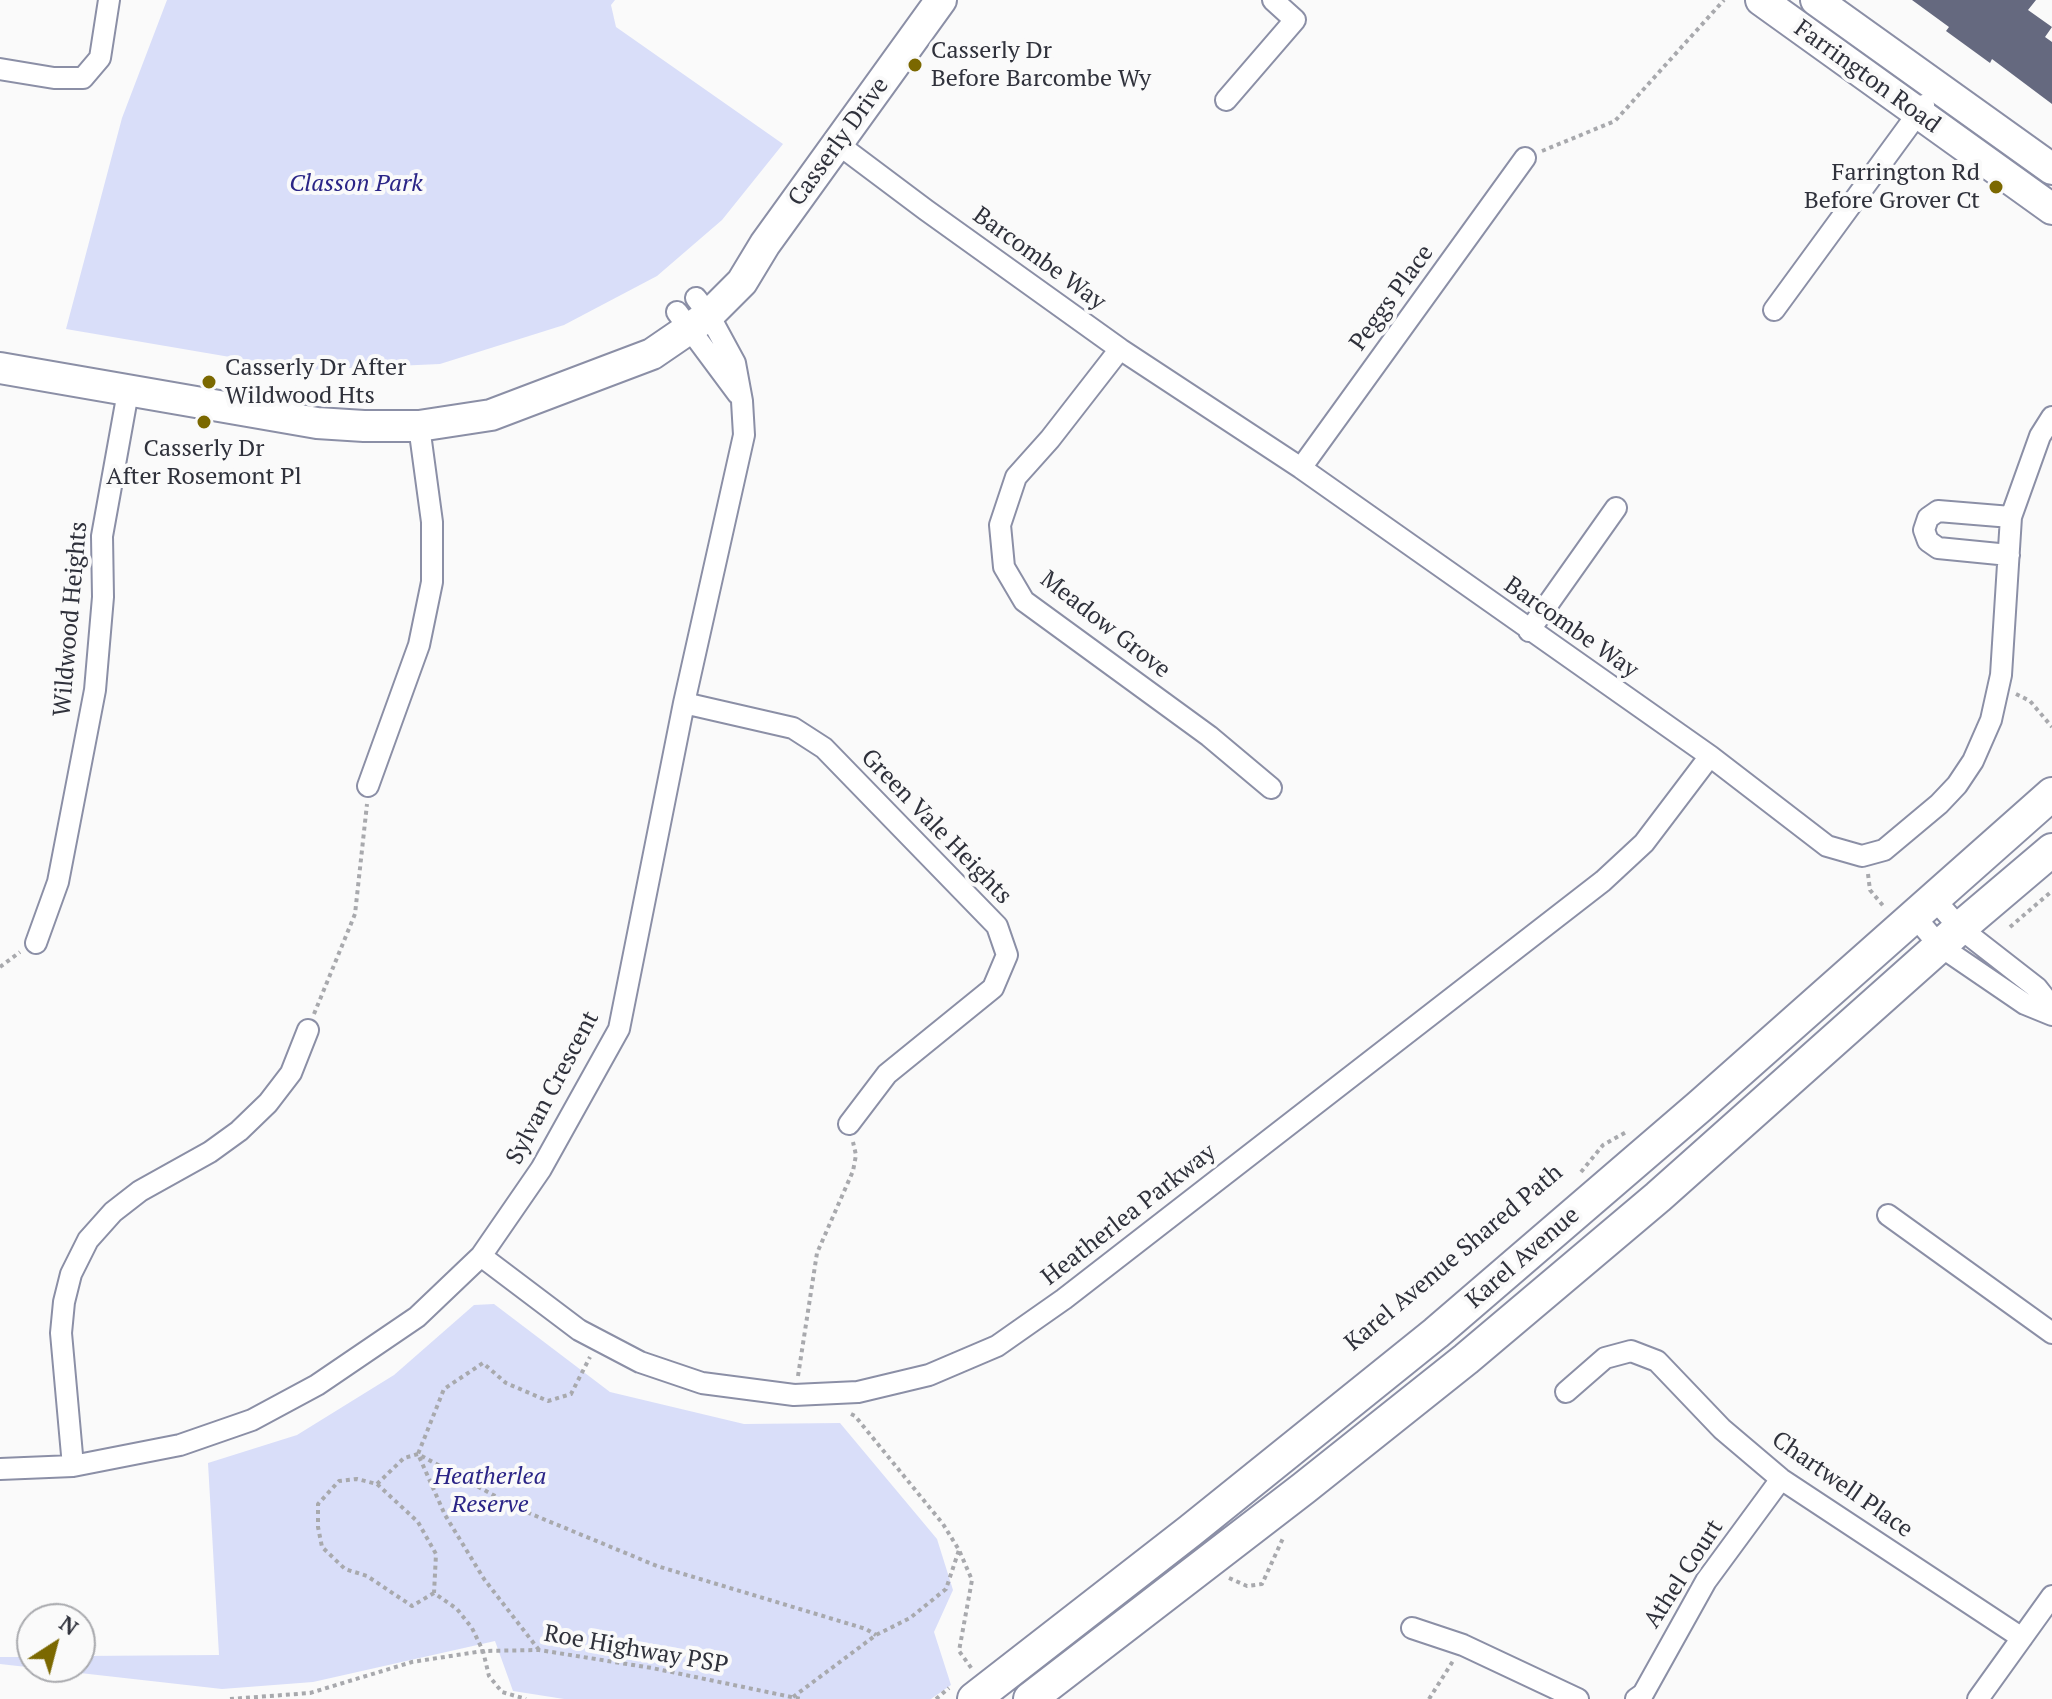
<!DOCTYPE html>
<style>
body{margin:0}
#map{position:relative;width:2052px;height:1699px;overflow:hidden;background:#fafafa;font-family:"PT Serif",serif}
canvas{display:block}
.north{position:absolute;left:16px;top:1603px;width:80px;height:80px;box-sizing:border-box;background:#fafafa;border:2px solid #a9aaae;border-radius:50%;rotate:36deg;font-size:22px;font-weight:700;line-height:32px;text-align:center;color:#2f313b}
.north::after{content:'';display:block;margin:auto;width:28px;height:36px;background:#7b6800;clip-path:polygon(50% 0,100% 100%,50% 72%,0 100%)}
</style>
<div id="map">
<canvas width="2052" height="1699"></canvas>
<div class="north">N</div>
</div>
<script>
const g = document.querySelector('canvas').getContext('2d');
g.lineJoin = 'round';
function paint(path, color) { g.fillStyle = color; g.fill(path, 'evenodd'); }
const toPath = rows => new Path2D(rows.map(r => 'M' + r).join(''));
function strokePath(path, color, width, dash) { g.strokeStyle = color; g.lineWidth = width; g.lineCap = dash ? 'butt' : 'round'; g.setLineDash(dash || []); g.stroke(path); }
function label(font, color, halo, rows, align = 'center') {
  g.font = font + ' "PT Serif",serif'; g.lineWidth = 8; g.setLineDash([]); g.textBaseline = 'middle'; g.strokeStyle = halo; g.fillStyle = color; for (const [text, x, y, turn = 0] of rows) {
    g.save(); g.translate(x, y); g.rotate((+turn || 0) * Math.PI / 180); g.textAlign = isNaN(turn) ? turn : align; if (halo) g.strokeText(text, 0, 0); g.fillText(text, 0, 0); g.restore();
  }
}
paint(toPath([
 [167,0,615,0,611,5,616,27,783,144,722,220,657,276,564,325,440,364,306,370,66,329,122,118],
 [494,1304,610,1392,744,1424,840,1423,937,1539,953,1590,934,1632,951,1685,931,1699,564,1699,513,1691,495,1641,313,1682,222,1689,0,1664,0,1657,32,1657,32,1667,80,1667,80,1656,219,1655,208,1463,297,1435,394,1375,474,1305]
]), '#d9def9');
paint(toPath([
 [1912,0,2036,0,2028,10,2052,27,2045,37,2052,42,2052,104,1992,59,1990,63,1946,31,1949,27]
]), '#65697f');
const street = toPath([
 [0,69,54,78,83,78,100,58,109,0],
 [1226,100,1295,20,1273,0],
 [838,144,926,210,1120,349,1301,468,1710,756,1827,846,1862,856,1884,850,1939,804,1957,785,1973,761,1991,720,2001,675,2011,517,2040,436,2052,417],
 [1774,310,1924,105],
 [677,312,738,394],
 [1120,349,1050,439,1016,477,1000,525,1004,567,1024,601,1209,736,1271,788],
 [1301,468,1525,158],
 [2009,555,1938,548,1928,541,1924,530,1928,518,1938,511,2011,517],
 [1529,631,1616,508],
 [684,703,793,728,824,748,997,926,1007,955,993,988,887,1074,849,1124],
 [368,786,419,645,432,582,432,522,419,426],
 [1934,899,1960,928,2037,988,2052,1007],
 [1914,916,1940,946,2025,1004,2052,1015],
 [36,943,58,882,95,690,103,597,102,536,128,392],
 [1888,1215,2052,1333],
 [481,1256,579,1330,640,1362,702,1383,794,1395,858,1392,929,1375,997,1346,1064,1299,1603,881,1644,843,1710,756],
 [1566,1392,1605,1358,1631,1351,1657,1361,1722,1429,1781,1479,2022,1638],
 [73,1466,61,1333,64,1302,71,1274,88,1240,113,1212,140,1191,210,1152,239,1131,268,1103,291,1073,308,1030],
 [0,1469,73,1466,180,1445,252,1420,317,1385,417,1317,481,1256,541,1169,619,1029,684,703,744,435,742,401,735,363,709,315,696,298],
 [1412,1628,1463,1645,1578,1699],
 [1636,1699,1643,1694,1706,1581,1781,1479],
 [1978,1699,2052,1596]
]);
const secondary = toPath([
 [1761,0,2052,209],
 [1816,0,2052,169],
 [0,368,317,423,364,426,419,426,491,415,607,371,652,354,709,315,742,282,765,244,941,0]
]);
const primary = toPath([
 [974,1699,1190,1531,1436,1333,1700,1106,2052,794],
 [1030,1699,1304,1488,1466,1359,1658,1197,1960,928,2052,850]
]);
strokePath(street, '#8b8fa6', 24);
strokePath(secondary, '#8b8fa6', 34);
strokePath(primary, '#8b8fa6', 36);
strokePath(toPath([
 [1542,151,1615,121,1724,0],
 [2016,694,2030,701,2052,727],
 [1868,874,1870,890,1885,908],
 [2010,927,2052,891],
 [0,967,20,952],
 [314,1014,355,914,367,804],
 [1581,1172,1603,1145,1628,1131],
 [798,1376,817,1253,853,1171,856,1155,853,1142],
 [851,1414,855,1416,943,1524,959,1550,972,1580,959,1651,972,1669],
 [377,1484,404,1458,418,1454,519,1509,657,1566,866,1629,876,1635],
 [1229,1578,1247,1586,1262,1584,1284,1536],
 [434,1593,412,1606,367,1576,345,1569,322,1547,318,1527,318,1504,339,1481,357,1479,377,1484,418,1522,436,1554,434,1593,457,1609,472,1628,483,1651,489,1676,502,1692,526,1699],
 [539,1650,484,1579,445,1515,418,1454,444,1389,483,1363,506,1383,548,1401,571,1394,590,1357],
 [793,1697,876,1635,910,1618,946,1589,959,1550],
 [230,1699,310,1693,412,1662,483,1651,539,1650,652,1668,801,1699],
 [936,1699,949,1688],
 [1429,1699,1453,1661]
]), '#a8a9ad', 4, [4, 4]);
strokePath(street, '#fff', 20);
strokePath(secondary, '#fff', 30);
strokePath(primary, '#fff', 32);
for (const [x, y, r, color] of [
 [915,65,8,"#7b6800"],
 [1996,187,8,"#7b6800"],
 [209,382,8,"#7b6800"],
 [204,422,8,"#7b6800"]
]) { const dot = new Path2D(); dot.arc(x, y, r, 0, 2 * Math.PI); g.fillStyle = color; g.fill(dot); strokePath(dot, '#fafafa', 3); }
label('24px', '#2f313b', '#fafafa', [
 ["Casserly Dr",931,51],
 ["Before Barcombe Wy",931,79],
 ["Farrington Rd",1980,173,"right"],
 ["Before Grover Ct",1980,201,"right"],
 ["Casserly Dr After",225,368],
 ["Wildwood Hts",225,396],
 ["Casserly Dr",204,449,"center"],
 ["After Rosemont Pl",204,477,"center"]
], 'left');
label('24px', '#2f313b', '#fafafa', [
 ["Farrington Road",1867,77,36],
 ["Casserly Drive",839,142,-54],
 ["Barcombe Way",1039,259,36],
 ["Peggs Place",1392,298,-54],
 ["Wildwood Heights",71,619,-85],
 ["Meadow Grove",1105,625,38],
 ["Barcombe Way",1571,628,35],
 ["Green Vale Heights",936,827,46],
 ["Sylvan Crescent",553,1088,-62],
 ["Heatherlea Parkway",1129,1215,-38],
 ["Karel Avenue Shared Path",1454,1258,-40],
 ["Karel Avenue",1523,1258,-41],
 ["Chartwell Place",1842,1485,35],
 ["Athel Court",1684,1574,-57],
 ["Roe Highway PSP",636,1650,10]
]);
label('italic 24px', '#2b2587', '#fafafa', [
 ["Classon Park",356,184],
 ["Heatherlea",490,1477],
 ["Reserve",490,1505]
]);
</script>
